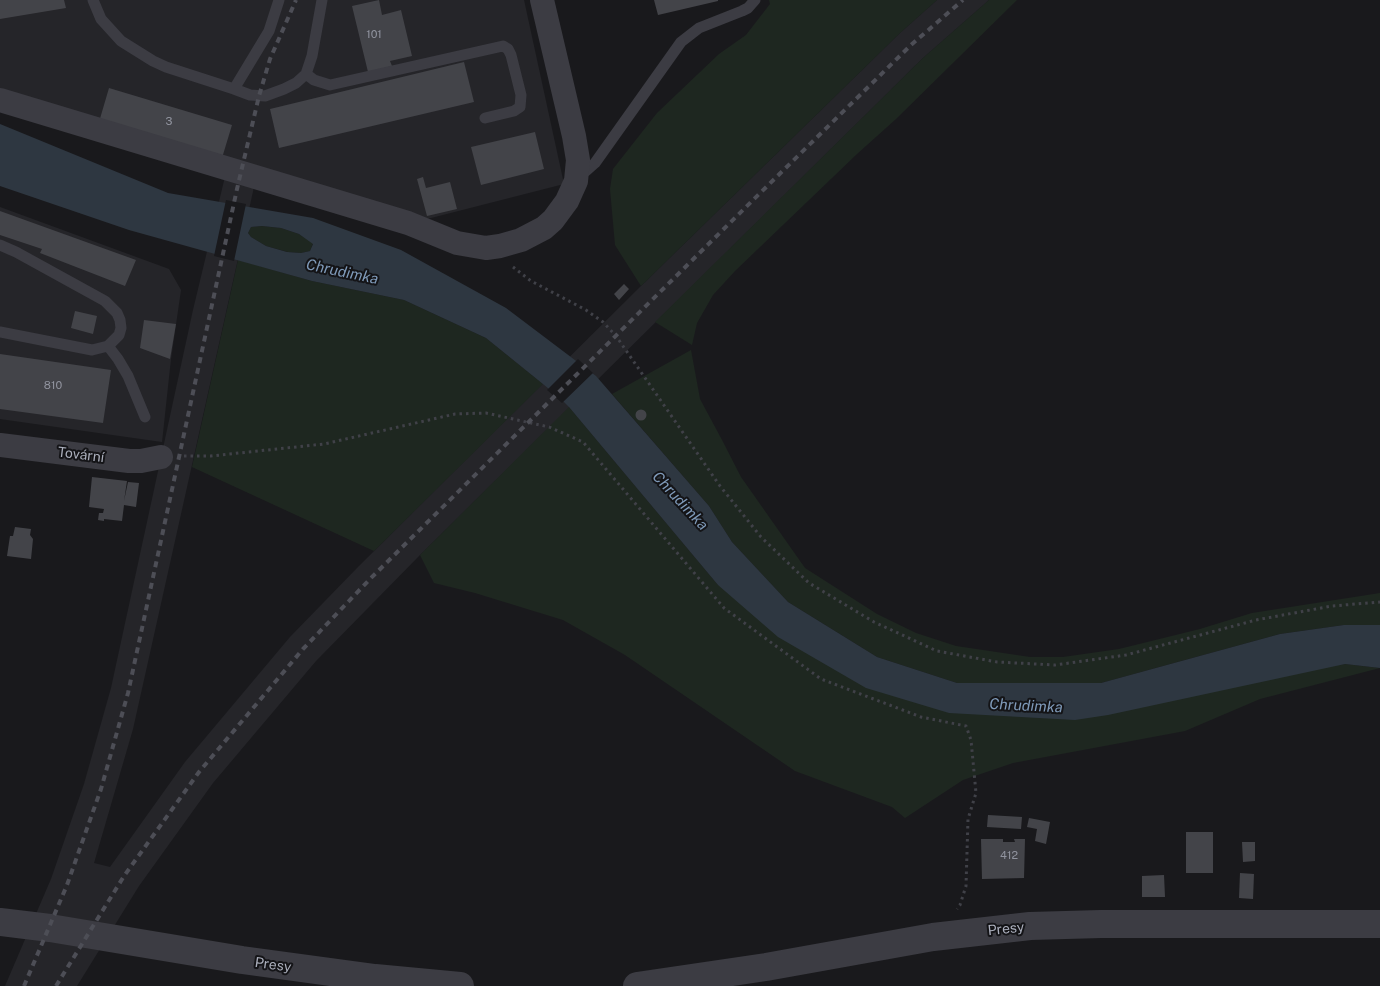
<!DOCTYPE html>
<meta charset="utf-8">
<style>
body{margin:0}
canvas{display:block;background:#19191c}
</style>
<canvas width="1380" height="986"></canvas>
<script>
const g = document.querySelector('canvas').getContext('2d');
g.lineJoin = 'round';
function paint(path, color) { g.fillStyle = color; g.fill(path, 'evenodd'); }
const toPath = rows => new Path2D(rows.map(r => 'M' + r).join(''));
function strokePath(path, color, width, dash) { g.strokeStyle = color; g.lineWidth = width; g.lineCap = dash ? 'butt' : 'round'; g.setLineDash(dash || []); g.stroke(path); }
function label(font, color, halo, rows, align = 'center') {
  g.font = font + ' "Public Sans",sans-serif'; g.lineWidth = 4; g.setLineDash([]); g.textBaseline = 'middle'; g.strokeStyle = halo; g.fillStyle = color; for (const [text, x, y, turn = 0] of rows) {
    g.save(); g.translate(x, y); g.rotate((+turn || 0) * Math.PI / 180); g.textAlign = isNaN(turn) ? turn : align; if (halo) g.strokeText(text, 0, 0); g.fillText(text, 0, 0); g.restore();
  }
}
paint(toPath([
 [0,0,524,0,564,184,427,219,258,169,133,729,94,863,110,867,185,762,290,637,359,566,641,286,900,33,937,0,989,0,923,58,420,555,316,661,213,783,139,886,77,986,5,986,51,879,84,784,111,688,193,310,229,160,0,93],
 [0,207,169,269,181,290,171,359,162,442,0,419]
]), '#252529');
paint(toPath([
 [769,0,937,0,900,33,641,286,615,245,610,189,613,169,657,113,719,54,746,35,770,4],
 [989,0,1017,0,896,119,857,154,735,271,713,295,697,323,692,345,655,322,923,58],
 [262,226,281,228,299,234,313,243,310,251,301,253,288,252,266,246,251,237,248,233,251,227],
 [238,260,312,281,404,300,486,338,543,384,374,551,192,467],
 [691,350,700,399,722,440,741,477,805,568,877,614,916,633,956,646,1030,657,1063,657,1119,649,1200,629,1252,613,1380,593,1380,625,1344,625,1280,634,1101,683,957,683,877,657,788,602,732,542,709,506,612,394],
 [569,407,718,585,949,713,1345,664,1380,668,1260,699,1185,731,1013,763,963,780,905,818,892,807,795,771,625,655,563,620,475,593,434,583,420,555]
]), '#1e2720');
paint(toPath([
 [0,124,168,193,313,218,401,250,506,308,596,376,709,506,732,542,788,602,877,657,957,683,1101,683,1280,634,1344,625,1380,625,1380,668,1345,664,1108,715,1075,720,949,713,866,688,778,637,718,585,569,407,559,397,486,338,404,300,312,281,129,230,0,186],
 [262,226,281,228,299,234,313,244,310,251,301,253,287,252,266,246,251,237,248,233,251,227]
]), '#2e3741');
paint(toPath([
 [226,200,246,204,234,261,214,256],
 [578,359,593,373,562,403,547,390]
]), '#19191c');
paint(toPath([
 [0,0,64,0,66,8,0,19],
 [379,0,382,15,401,10,412,56,390,61,392,66,368,72,352,6],
 [654,0,718,0,718,1,658,15],
 [464,62,474,102,279,148,270,109],
 [109,88,232,125,222,158,99,122],
 [535,132,544,169,481,185,471,147],
 [423,177,426,188,450,182,457,209,427,216,417,179],
 [0,211,136,260,125,286,40,253,42,249,0,235],
 [624,284,629,289,619,300,614,294],
 [75,311,97,316,93,334,71,328],
 [144,320,176,324,170,359,140,348],
 [0,354,111,370,103,423,0,409],
 '635.5 415a5.5 5.5 0 1 1 11 0a5.5 5.5 0 1 1-11 0Z',
 [92,477,127,481,124,501,128,482,139,483,136,507,124,505,122,521,104,519,104,521,98,520,99,513,103,513,104,509,89,507],
 [15,527,31,529,30,535,33,539,31,559,7,556,10,536,13,536],
 [988,815,1022,817,1021,829,987,827],
 [1029,818,1050,822,1046,844,1035,841,1037,829,1027,827],
 [1186,832,1213,832,1213,873,1186,873],
 [981,839,1003,839,1003,842,1015,842,1014,839,1025,839,1024,878,982,879],
 [1242,842,1255,842,1255,861,1243,862],
 [1240,873,1254,874,1253,899,1239,898],
 [1164,875,1165,897,1142,897,1142,876]
]), '#434449');
strokePath(toPath([
 [513,267,531,281,586,310,603,322,616,336,720,486,761,537,809,583,874,622,937,651,997,662,1055,665,1126,655,1256,620,1332,606,1380,602],
 [184,456,211,456,324,444,455,414,486,413,549,427,583,442,724,608,821,679,921,717,966,726,971,740,976,793,968,819,966,886,960,905,957,909]
]), '#404148', 3, [2.5, 4]);
strokePath(toPath([
 [93,0,101,19,121,41,153,61,166,67,234,89,269,31,279,0],
 [306,74,314,80,330,85,503,46,508,49,511,55,521,95,520,107,514,111,485,118],
 [234,89,250,95,265,96,284,89,296,83,306,74,312,56,322,0],
 [578,172,586,171,595,163,681,42,699,28,742,11,748,8,755,0],
 [0,245,16,252,105,301,117,313,120,320,121,328,119,335,108,346,92,350,0,332],
 [108,346,118,359,128,376,145,417]
]), '#3c3c43', 11);
strokePath(toPath([
 [0,100,408,223,457,243,486,248,500,246,521,240,544,228,553,220,567,201,576,181,578,160,574,136,542,0],
 [0,445,129,461,141,461,161,457]
]), '#3c3c43', 24);
strokePath(toPath([
 [0,922,50,928,242,960,375,978,460,986],
 [637,986,766,967,933,937,1030,926,1101,924,1380,924]
]), '#3c3c43', 28);
strokePath(toPath([
 [24,986,67,885,101,789,128,693,237,189,259,96,270,59,296,0],
 [56,986,124,876,199,772,303,649,371,578,751,202,911,45,963,0]
]), '#4d4e56', 4, [6, 5]);
label('11px', '#91949f', null, [
 ["101",374,35],
 ["3",169,122],
 ["810",53,386],
 ["412",1009,856]
]);
label('14px', '#abafbc', '#141417', [
 ["Tovární",81,455,7],
 ["Presy",1006,929,-6],
 ["Presy",273,965,8]
]);
label('italic 15px', '#7f9ab9', '#141417', [
 ["Chrudimka",342,272,12],
 ["Chrudimka",680,501,47],
 ["Chrudimka",1026,706,3]
]);
</script>
